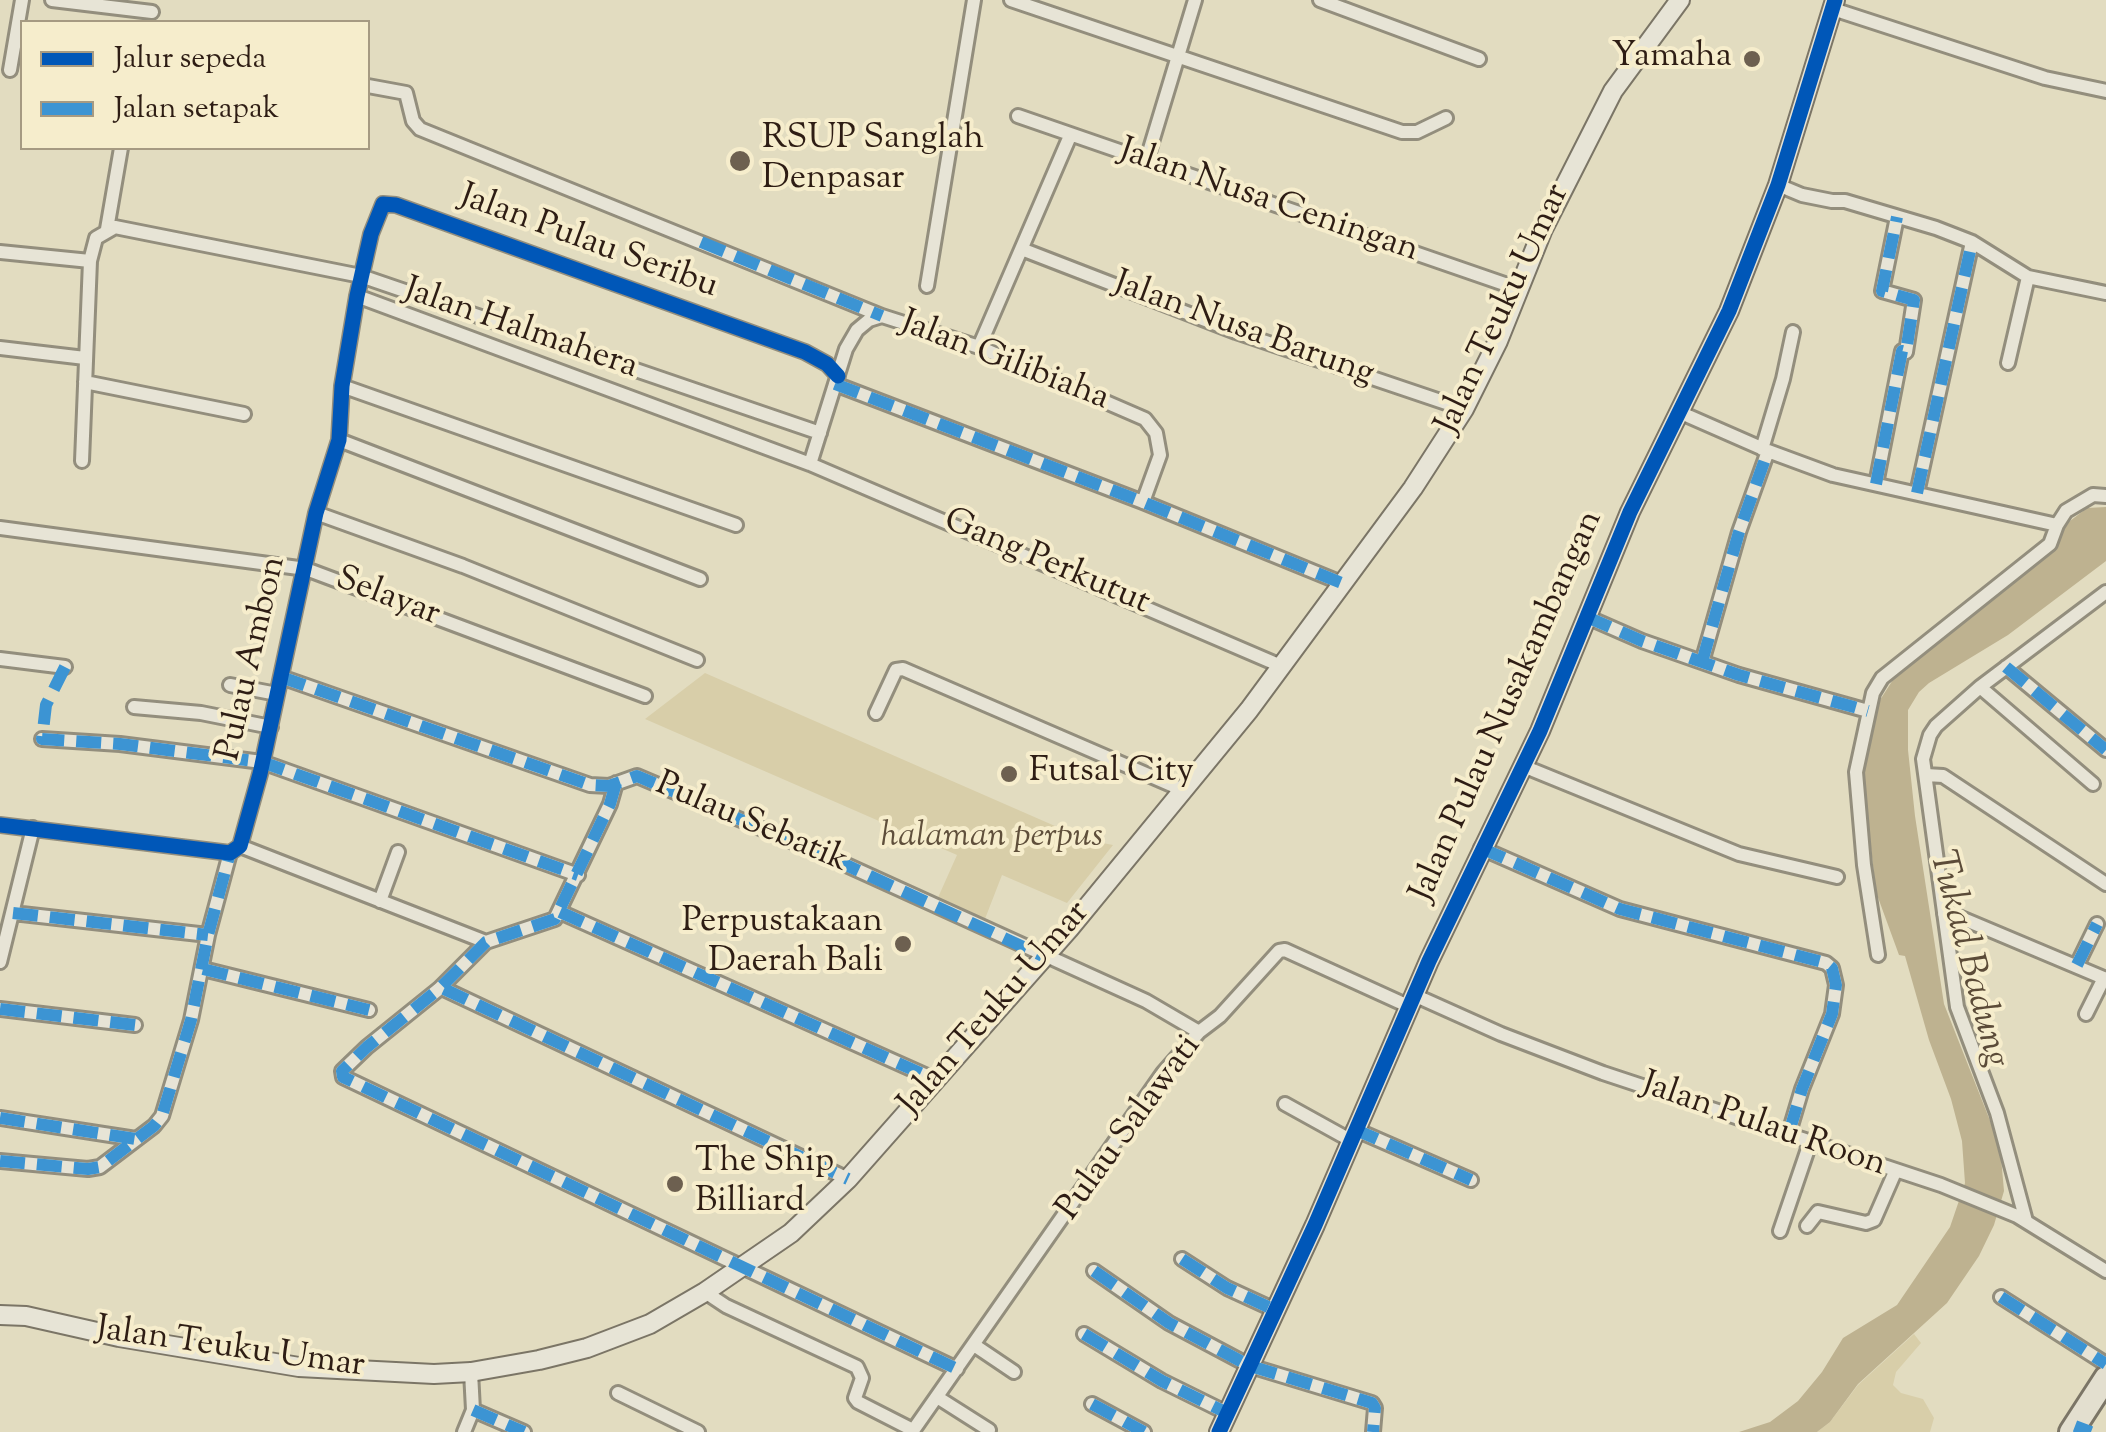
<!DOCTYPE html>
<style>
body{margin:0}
#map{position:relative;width:2106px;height:1432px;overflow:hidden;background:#e2dcc0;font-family:"Sorts Mill Goudy",serif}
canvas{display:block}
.legend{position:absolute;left:20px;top:20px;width:350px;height:130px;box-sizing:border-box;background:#f6edcc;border:2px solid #a69a82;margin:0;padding:12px 18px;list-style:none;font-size:30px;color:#2e1d14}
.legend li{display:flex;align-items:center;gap:20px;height:50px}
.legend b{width:50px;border:2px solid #a69a82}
</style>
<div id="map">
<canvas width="2106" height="1432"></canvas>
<ul class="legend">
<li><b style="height:12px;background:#0057b8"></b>Jalur sepeda</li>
<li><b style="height:12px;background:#3c94d3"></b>Jalan setapak</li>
</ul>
</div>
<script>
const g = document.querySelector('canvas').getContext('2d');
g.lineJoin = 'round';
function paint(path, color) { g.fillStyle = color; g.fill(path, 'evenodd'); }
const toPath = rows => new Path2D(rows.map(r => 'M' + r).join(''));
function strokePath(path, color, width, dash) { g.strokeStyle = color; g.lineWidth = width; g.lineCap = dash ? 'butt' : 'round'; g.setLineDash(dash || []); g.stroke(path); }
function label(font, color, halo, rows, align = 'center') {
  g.font = font + ' "Sorts Mill Goudy",serif'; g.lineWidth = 8; g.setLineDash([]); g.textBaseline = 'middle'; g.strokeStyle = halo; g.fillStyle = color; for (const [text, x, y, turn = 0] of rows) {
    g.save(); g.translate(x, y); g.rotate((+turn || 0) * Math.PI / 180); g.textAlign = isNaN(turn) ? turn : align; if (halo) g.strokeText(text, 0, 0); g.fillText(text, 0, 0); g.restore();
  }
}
paint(toPath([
 [705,673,1087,840,1113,845,1067,903,1002,875,983,924,936,902,957,855,645,719],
 [1914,1334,1921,1343,1896,1372,1893,1385,1901,1393,1923,1399,1934,1418,1930,1432,1817,1432,1830,1422,1858,1385]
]), '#d8cea9');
paint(toPath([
 [2106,507,2106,561,2008,635,1929,683,1919,692,1908,710,1908,750,1915,816,1944,1004,2000,1146,2004,1191,1994,1225,1979,1256,1947,1303,1858,1384,1830,1422,1817,1432,1739,1432,1770,1422,1798,1401,1822,1372,1843,1338,1897,1305,1950,1227,1965,1183,1962,1141,1951,1099,1929,1040,1905,956,1899,955,1876,892,1862,769,1871,714,1898,672,2047,552,2070,521,2087,508]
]), '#beb290');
const street = toPath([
 [52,0,152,12],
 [1011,0,1402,132,1417,132,1446,118],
 [1320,0,1479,59],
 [1833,9,2045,78,2106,91],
 [10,70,22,0],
 [368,86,406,93,413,121,420,129,882,316,979,347,1145,419,1156,433,1160,455,1143,502],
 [1018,116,1519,289],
 [1146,162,1195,0],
 [1778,185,1802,195,1832,201,1845,201,1936,228,1972,242,2028,277,2106,293],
 [107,229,121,148],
 [1024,250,1236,332,1464,409],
 [0,252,90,261],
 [927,286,974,0],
 [357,296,810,464,1281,666],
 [979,347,1070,136],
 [0,348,85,358],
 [2008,363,2028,277],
 [85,382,244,414],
 [835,384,1143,502,1344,584],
 [342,386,736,525],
 [1679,412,1768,451,1833,475,2057,525],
 [339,440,700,579],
 [1762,449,1783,379,1793,332],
 [82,461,90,261,96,238,115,227,361,276,820,433],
 [810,464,846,349,857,330,869,320,882,316],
 [1876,484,1902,351,1906,352,1914,300,1882,291,1897,217],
 [1917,493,1972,242],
 [316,513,463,566,697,660],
 [0,528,306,569,645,696],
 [1587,617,1642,641,1739,675,1868,711],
 [0,659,65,667],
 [1702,662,1739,532,1768,451],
 [2006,667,2106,750],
 [281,677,590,785,609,786,637,776,831,858,1146,1001,1199,1032],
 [230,685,277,694],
 [1980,687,2093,784],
 [134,707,201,713,271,727],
 [876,713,896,670,903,669,1183,790],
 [42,739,120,744,262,762,578,875],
 [1523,766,1739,854,1837,877],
 [1926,775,1943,776,2106,884],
 [0,825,230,853,240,846,260,774,316,513,339,440,342,386,357,296,371,234,383,204,396,205,805,352,827,364,838,376],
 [240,846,486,942],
 [1481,848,1620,909,1826,963,1832,968,1836,985,1832,1014,1802,1089,1788,1136],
 [380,901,398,852],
 [560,912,936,1080],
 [13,913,208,935],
 [1944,914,1954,915,2106,979],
 [486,942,439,989,367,1047,342,1071,343,1077,957,1369],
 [486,942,555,919,610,804,616,783],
 [1878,955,1864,865,1856,772,1873,693,1882,678,2050,544,2057,525,2066,511,2093,495,2106,496],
 [0,962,33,828],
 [2077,965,2097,924],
 [203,969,369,1010],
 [444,989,848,1179],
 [1414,995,1501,1034,1603,1073,1941,1185,2017,1216,2106,1271],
 [0,1009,135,1025],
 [2086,1014,2104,978],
 [1285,1104,1350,1140],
 [0,1118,136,1139],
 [1354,1129,1471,1180],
 [0,1161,88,1169,100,1167,154,1126,162,1116,191,1020,208,935,230,853],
 [2026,1221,1997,1113,1957,1007,1923,759,1930,735,1936,726,1980,687,2106,592],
 [1807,1226,1818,1212,1866,1223,1874,1220,1895,1172],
 [1780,1231,1810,1143],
 [1182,1259,1227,1288,1275,1310],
 [1094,1271,1169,1323,1250,1366,1372,1403,1375,1408,1373,1432],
 [705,1292,726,1306,857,1367,862,1378,855,1398,858,1402,913,1430],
 [2001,1297,2106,1364],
 [1084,1334,1162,1381,1227,1413],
 [974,1345,1014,1372],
 [618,1393,698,1432],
 [937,1397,989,1430],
 [1092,1404,1144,1432],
 [473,1410,524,1432],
 [464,1432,473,1410,471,1372],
 [912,1432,1163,1073,1199,1032,1220,1016,1279,951,1285,950,1408,1006]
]);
const secondary = toPath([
 [0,1315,26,1316,119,1337,299,1367,434,1374,471,1372,539,1360,587,1348,650,1324,705,1292,791,1233,848,1179,1069,929,1249,710,1413,488,1464,409,1498,341,1543,229,1613,91,1680,0],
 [1219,1432,1315,1225,1429,961,1540,731,1630,512,1729,311,1778,185,1835,0]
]);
const highway = toPath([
 [2071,1432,2106,1378]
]);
strokePath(street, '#938e7d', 18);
strokePath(secondary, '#7b7566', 22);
strokePath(highway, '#7b7566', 28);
strokePath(street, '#e7e4d6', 12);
strokePath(secondary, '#e7e4d6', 18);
strokePath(highway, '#e3dfcf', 22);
strokePath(toPath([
 [701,242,882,316],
 [835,384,1143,502,1344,584],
 [1876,484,1902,351,1906,352,1914,300,1882,291,1897,217],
 [1917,493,1972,242],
 [1587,617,1642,641,1739,675,1868,711],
 [1702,662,1739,532,1768,451],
 [65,667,46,705,42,739,120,744,262,762,578,875],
 [2006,667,2106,750],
 [281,677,590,785,609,786,637,776,831,858,1043,956],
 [616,783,610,804,555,919,486,942,439,989,367,1047,342,1071,343,1077,957,1369],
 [1481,848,1620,909,1826,963,1832,968,1836,985,1832,1014,1802,1089,1788,1136],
 [560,912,936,1080],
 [13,913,208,935],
 [2077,965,2097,924],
 [203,969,369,1010],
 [444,989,848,1179],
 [0,1009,135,1025],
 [0,1118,136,1139],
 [1354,1129,1471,1180],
 [0,1161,88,1169,100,1167,154,1126,162,1116,191,1020,208,935,230,853],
 [1182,1259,1227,1288,1275,1310],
 [1094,1271,1169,1323,1250,1366,1372,1403,1375,1408,1373,1432],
 [2001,1297,2106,1364],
 [1084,1334,1162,1381,1227,1413],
 [1092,1404,1144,1432],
 [473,1410,524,1432],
 [2075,1426,2091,1432]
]), '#3c94d3', 12, [25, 12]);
strokePath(toPath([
 [0,825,230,853,240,846,260,774,316,513,339,440,342,386,357,296,371,234,383,204,396,205,805,352,827,364,838,376],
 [1219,1432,1315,1225,1429,961,1540,731,1630,512,1729,311,1778,185,1835,0]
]), '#0057b8', 15);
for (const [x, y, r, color] of [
 [1752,59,10,"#6d6050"],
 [740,161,12,"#6d6050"],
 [1009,774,10,"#6d6050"],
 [903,944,10,"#6d6050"],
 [675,1184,10,"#6d6050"]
]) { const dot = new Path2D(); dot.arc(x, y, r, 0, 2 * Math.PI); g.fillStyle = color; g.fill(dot); strokePath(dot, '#f6edcc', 4); }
label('35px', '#2e1d14', '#f6edcc', [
 ["Yamaha",1732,59,"right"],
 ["RSUP Sanglah",762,141],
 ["Denpasar",762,181],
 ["Futsal City",1029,774],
 ["Perpustakaan",883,924,"right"],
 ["Daerah Bali",883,964,"right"],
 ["The Ship",695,1164],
 ["Billiard",695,1204]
], 'left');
label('35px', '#2e1d14', '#f6edcc', [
 ["Jalan Nusa Ceningan",1268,203,19],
 ["Jalan Pulau Seribu",588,244,20],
 ["Jalan Teuku Umar",1505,310,-65],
 ["Jalan Halmahera",520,331,19],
 ["Jalan Nusa Barung",1243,331,20],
 ["Jalan Gilibiaha",1004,363,21],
 ["Gang Perkutut",1046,564,23],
 ["Selayar",387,599,21],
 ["Pulau Ambon",254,659,-77],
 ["Jalan Pulau Nusakambangan",1509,707,-66],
 ["Pulau Sebatik",751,825,23],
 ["Jalan Teuku Umar",996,1010,-49],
 ["Jalan Pulau Roon",1763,1127,19],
 ["Pulau Salawati",1131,1129,-54],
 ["Jalan Teuku Umar",230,1350,8]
]);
label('italic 35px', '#5f4f3b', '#f6edcc', [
 ["halaman perpus",992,839]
]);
label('italic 38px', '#5b4b38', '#f6edcc', [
 ["Tukad Badung",1966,960,75]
]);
</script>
